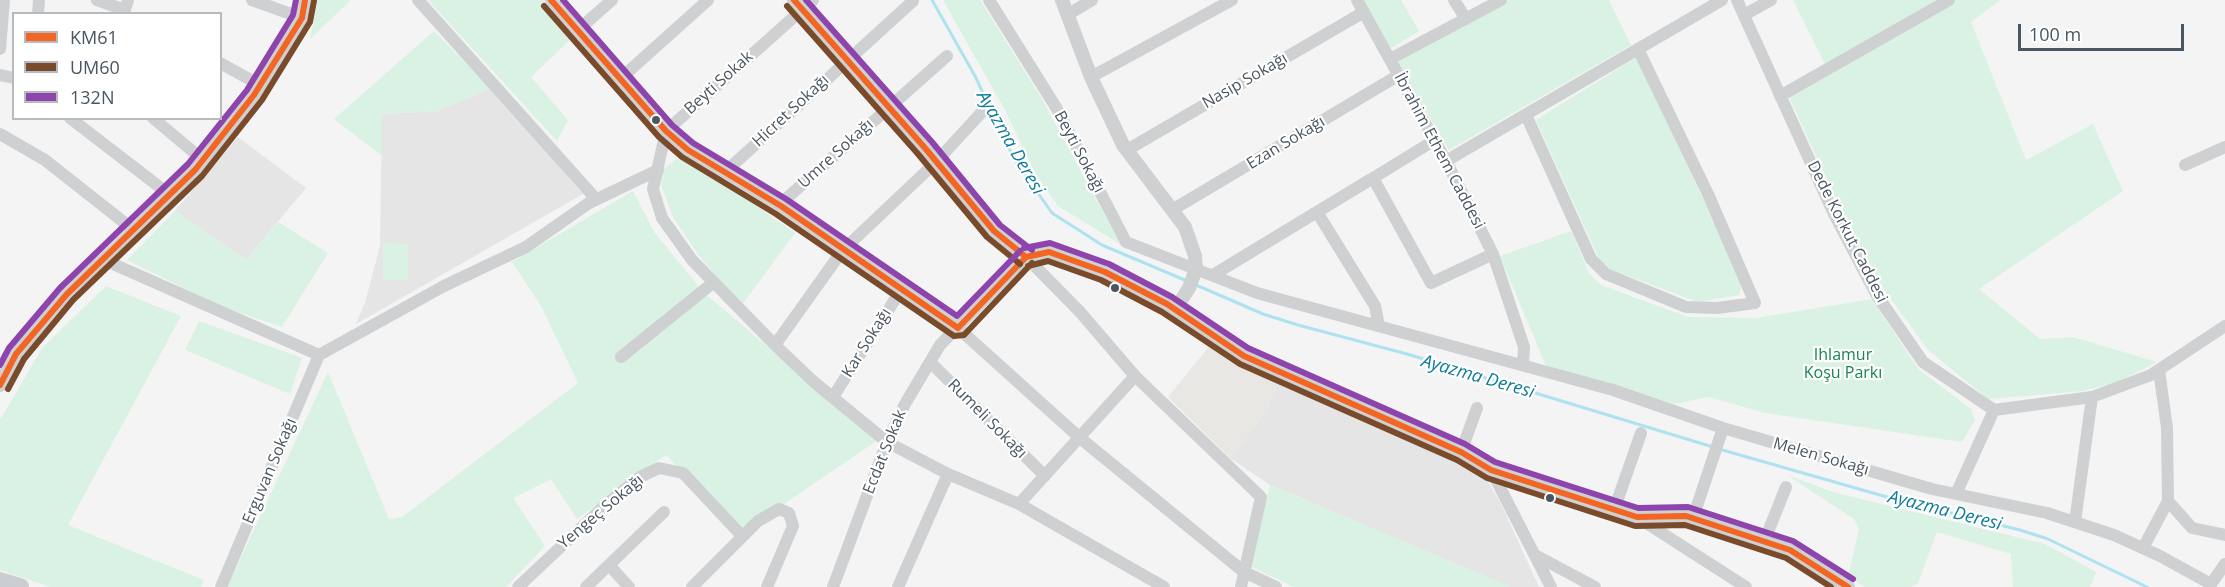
<!DOCTYPE html>
<meta charset="utf-8">
<style>
body{margin:0}
#map{position:relative;width:2225px;height:587px;overflow:hidden;background:#f4f4f4;font-family:"Open Sans",sans-serif}
canvas{display:block}
.legend{position:absolute;left:12px;top:12px;width:210px;height:108px;box-sizing:border-box;background:#fff;border:2px solid #b7bbc0;margin:0;padding:8px 10px;list-style:none;font-size:18px;color:#4a5661}
.legend li{display:flex;align-items:center;gap:12px;height:30px}
.legend b{width:30px;border:2px solid #b7bbc0}
.scale{position:absolute;left:2018px;top:24px;width:166px;height:27px;box-sizing:border-box;border:3px solid #4a5661;border-top:0;padding-left:8px;font-size:18px;line-height:21px;white-space:nowrap;color:#4a5661;-webkit-text-stroke:4px #fff;paint-order:stroke}
</style>
<div id="map">
<canvas width="2225" height="587"></canvas>
<ul class="legend">
<li><b style="height:8px;background:#f26522"></b>KM61</li>
<li><b style="height:8px;background:#7a4b2a"></b>UM60</li>
<li><b style="height:8px;background:#8e44ad"></b>132N</li>
</ul>
<div class="scale">100 m</div>
</div>
<script>
const g = document.querySelector('canvas').getContext('2d');
g.lineJoin = 'round';
function paint(path, color) { g.fillStyle = color; g.fill(path, 'evenodd'); }
const toPath = rows => new Path2D(rows.map(r => 'M' + r).join(''));
function strokePath(path, color, width, dash) { g.strokeStyle = color; g.lineWidth = width; g.lineCap = dash ? 'butt' : 'round'; g.setLineDash(dash || []); g.stroke(path); }
function label(font, color, halo, rows, align = 'center') {
  g.font = font + ' "Open Sans",sans-serif'; g.lineWidth = 4.5; g.setLineDash([]); g.textBaseline = 'middle'; g.strokeStyle = halo; g.fillStyle = color; for (const [text, x, y, turn = 0] of rows) {
    g.save(); g.translate(x, y); g.rotate((+turn || 0) * Math.PI / 180); g.textAlign = isNaN(turn) ? turn : align; if (halo) g.strokeText(text, 0, 0); g.fillText(text, 0, 0); g.restore();
  }
}
paint(toPath([
 [1212,343,1278,383,1266,411,1230,458,1168,397]
]), '#e8e7e3');
paint(toPath([
 [491,88,583,194,356,324,365,303,380,246,382,114,437,111],
 [238,137,306,188,246,260,175,211],
 [1278,383,1482,471,1502,506,1539,587,1510,587,1270,485,1230,458,1266,411]
]), '#e6e5e6');
paint(toPath([
 [318,0,351,0,310,39],
 [428,0,543,0,574,36,531,77,568,120,557,141],
 [943,0,980,0,1042,99,1120,244,1058,206,1036,175,1005,110],
 [1358,0,1401,0,1419,31,1388,50],
 [1509,0,1609,0,1631,45,1449,150,1396,59],
 [1793,0,2000,0,1971,22,2026,160,2093,124,2123,191,1979,289,2040,339,2073,337,2157,362,2115,383,2083,391,1988,399,1928,350,1867,266,1789,97,1829,72],
 [434,31,491,88,437,111,382,114,382,156,334,119],
 [1637,57,1742,283,1739,295,1698,302,1612,270,1599,259,1536,120],
 [685,156,795,233,741,306,700,257,673,217,661,185,663,170,675,160],
 [633,191,654,232,703,292,878,440,743,532,666,455,577,519,551,479,513,498,545,546,506,587,227,587,328,372,389,519,402,517,578,383,541,306,512,262],
 [175,211,246,260,278,222,328,253,282,327,220,306,127,260],
 [1571,231,1589,273,1601,285,1688,317,1757,318,1872,299,1918,369,1971,409,1975,420,1962,442,1765,413,1709,397,1674,404,1546,366,1500,256],
 [383,243,408,244,408,280,383,280],
 [106,286,181,316,68,525,204,580,201,587,50,587,0,570,0,420,42,348],
 [199,321,302,358,290,394,185,350],
 [1787,475,1836,493,2045,544,2096,572,2090,587,2013,587,2011,554,1937,532,1918,583,1911,587,1865,587,1848,577,1859,529,1854,519],
 [1270,485,1511,587,1294,587,1250,566]
]), '#d9f2e3');
strokePath(toPath([
 [932,0,975,76,1014,159,1052,213,1102,245,1187,281],
 [1196,285,1263,314,1298,325,1407,354,1713,447],
 [1719,449,1894,499,2020,530,2048,539,2147,587]
]), '#aee2f0', 3);
strokePath(toPath([
 [97,0,125,10,128,0],
 [252,0,302,18],
 [418,0,596,199],
 [551,0,666,131,688,150,781,206,958,328,1080,438,1244,572,1276,587],
 [813,0,666,131,653,189,662,218,692,260,775,345,814,382,887,442,948,474,1019,504,1164,587],
 [989,0,1057,109,1126,242,1257,293,1613,390,1723,428,1932,489,2047,513,2114,535,2160,556,2211,584],
 [1357,0,1446,161,1493,254,1524,347,1523,365],
 [1454,0,1466,19],
 [1737,0,1834,214,1876,294,1923,362,1994,410,1956,494],
 [38,14,39,0],
 [1067,15,1092,0],
 [1744,15,1771,0],
 [578,30,612,0],
 [0,49,4,0],
 [1390,59,1501,0],
 [220,63,260,85],
 [0,75,14,78],
 [1091,77,1232,0],
 [620,79,708,0],
 [1780,96,1949,0],
 [1526,115,1591,259,1606,274,1686,307,1717,308,1755,303,1708,194,1638,49],
 [70,118,170,195],
 [153,118,203,160],
 [0,134,45,160,135,231],
 [1127,150,1364,12],
 [1446,161,1722,0],
 [2185,165,2225,147],
 [724,173,913,1],
 [1373,178,1435,140],
 [779,205,947,56],
 [1172,210,1399,75],
 [1317,212,1375,306,1379,326],
 [104,260,319,355,444,286,526,247,589,203,658,170],
 [1213,275,1373,178,1431,283,1493,254],
 [775,345,842,251,936,162,981,113],
 [621,357,714,282],
 [930,362,1045,476],
 [833,397,901,290],
 [2092,397,2151,375,2225,326],
 [1994,410,2092,397,2075,522],
 [1461,452,1477,408],
 [1491,470,1551,587],
 [2168,501,2192,528,2225,535],
 [1019,504,1135,376],
 [1614,510,1641,433],
 [1637,517,1746,587],
 [1693,518,1723,428],
 [1764,542,1786,487],
 [2143,548,2168,501,2167,428,2159,370],
 [1535,555,1595,587],
 [609,565,629,587],
 [221,587,319,355],
 [518,587,601,509,640,477,659,468,683,473,742,536],
 [586,587,664,512],
 [692,587,758,521,779,509,789,513,793,526,767,587],
 [833,587,887,442,905,404,940,345,1026,257,1080,312,1135,376,1261,497,1241,587],
 [898,587,948,474],
 [2209,587,2225,564]
]), '#ced0d2', 12);
strokePath(toPath([
 [794,0,925,148,994,231,1026,257,1049,252,1105,272,1167,304,1244,356,1461,452,1491,470,1637,517,1686,516,1790,550,1848,587],
 [1062,0,1091,77,1123,145,1185,227,1195,256,1196,269,1189,288,1175,310],
 [0,385,16,354,67,294,116,249,195,170,254,95,302,18,305,0]
]), '#ced0d2', 14);
strokePath(toPath([
 [0,581,20,587]
]), '#caced1', 18);
strokePath(toPath([
 [551,0,666,131,688,150,781,206,958,328],
 [794,0,925,148,994,231,1026,257],
 [1026,257,1049,252,1105,272,1167,304,1244,356,1461,452,1491,470,1637,517,1686,516,1790,550,1848,587],
 [958,328,1026,257],
 [0,385,16,354,67,294,195,170,254,95,302,18,305,0]
]), '#f26522', 6);
strokePath(toPath([
 [544,6,659,137,682,157,776,214,954,336,964,335,1032,263],
 [787,6,918,154,987,237,1020,264],
 [1028,266,1048,261,1101,280,1162,312,1240,364,1457,460,1487,478,1635,526,1685,525,1786,558,1831,587],
 [8,389,24,359,73,300,202,176,262,100,310,22,314,1]
]), '#7a4b2a', 6);
strokePath(toPath([
 [563,0,672,125,693,143,786,199,957,316,1020,251],
 [806,0,932,142,1000,225,1032,250],
 [1024,248,1050,243,1109,264,1172,297,1248,348,1465,444,1495,462,1638,508,1688,507,1793,541,1853,579],
 [0,365,9,348,60,288,188,164,247,90,293,15,296,0]
]), '#8e44ad', 6);
for (const [x, y, r, color] of [
 [656,120,5,"#4a5661"],
 [1115,288,5,"#4a5661"],
 [1550,498,5,"#4a5661"]
]) { const dot = new Path2D(); dot.arc(x, y, r, 0, 2 * Math.PI); g.fillStyle = color; g.fill(dot); strokePath(dot, '#fff', 2); }
label('16px', '#4a5661', '#fff', [
 ["Nasip Sokağı",1245,81,-30],
 ["Beyti Sokak",719,83,-42],
 ["Hicret Sokağı",791,111,-43],
 ["Ezan Sokağı",1286,143,-31],
 ["İbrahim Ethem Caddesi",1439,151,62],
 ["Beyti Sokağı",1079,152,62],
 ["Umre Sokağı",836,154,-42],
 ["Dede Korkut Caddesi",1847,232,63],
 ["Kar Sokağı",867,343,-58],
 ["Rumeli Sokağı",987,419,45],
 ["Ecdat Sokak",885,452,-68],
 ["Melen Sokağı",1821,457,16],
 ["Erguvan Sokağı",270,471,-67],
 ["Yengeç Sokağı",601,512,-40]
]);
label('16px', '#17864f', '#fff', [
 ["Ihlamur",1843,355],
 ["Koşu Parkı",1843,373]
]);
label('italic 18px', '#0c7c9b', '#fff', [
 ["Ayazma Deresi",1010,143,60],
 ["Ayazma Deresi",1478,377,16],
 ["Ayazma Deresi",1945,511,14]
]);
</script>
